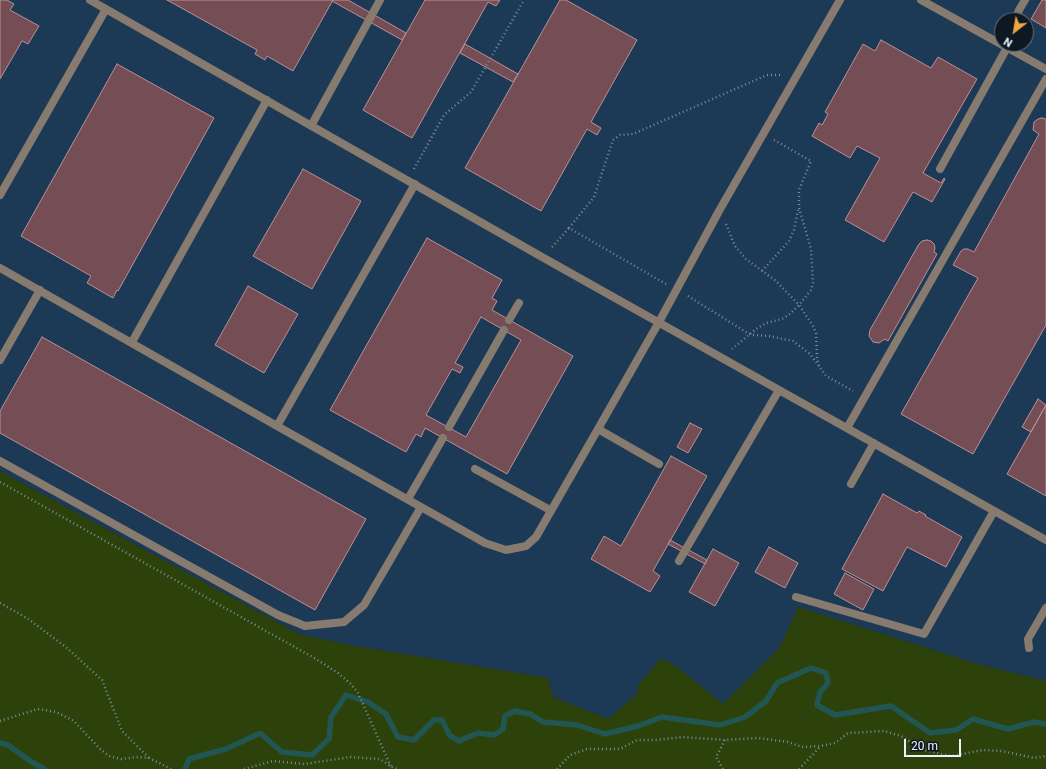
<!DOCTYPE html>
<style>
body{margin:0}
#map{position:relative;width:1046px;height:769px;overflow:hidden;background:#193047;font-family:Roboto,sans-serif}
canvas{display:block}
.north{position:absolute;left:994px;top:12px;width:40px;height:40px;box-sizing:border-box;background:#0d1822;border:1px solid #66707a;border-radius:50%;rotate:211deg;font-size:11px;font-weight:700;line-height:16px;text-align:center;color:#ebf4fd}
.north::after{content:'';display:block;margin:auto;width:14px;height:18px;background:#f2a541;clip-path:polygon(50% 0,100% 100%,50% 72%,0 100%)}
.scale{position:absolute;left:904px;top:739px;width:57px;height:18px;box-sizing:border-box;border:2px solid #ebf4fd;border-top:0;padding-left:5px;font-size:12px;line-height:14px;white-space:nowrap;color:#ebf4fd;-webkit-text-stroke:3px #0d1822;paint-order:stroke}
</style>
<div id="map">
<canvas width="1046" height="769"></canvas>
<div class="north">N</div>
<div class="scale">20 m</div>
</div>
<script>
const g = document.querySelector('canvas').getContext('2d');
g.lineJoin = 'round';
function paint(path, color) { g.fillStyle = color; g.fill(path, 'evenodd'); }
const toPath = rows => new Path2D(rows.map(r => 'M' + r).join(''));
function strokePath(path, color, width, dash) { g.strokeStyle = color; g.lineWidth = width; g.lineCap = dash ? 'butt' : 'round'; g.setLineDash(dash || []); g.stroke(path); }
paint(toPath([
 [0,0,1046,0,1046,681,978,664,798,607,780,647,723,704,677,667,656,665,638,685,637,694,608,719,553,697,548,678,350,645,299,634,0,471],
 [1002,20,1026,20,1026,44,1002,44]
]), '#1c3956');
paint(toPath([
 [0,471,299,634,350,645,548,678,553,697,608,719,637,694,638,685,656,665,660,658,677,667,723,704,780,647,798,607,978,664,1046,681,1046,769,0,769]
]), '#2c420a');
strokePath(toPath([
 [0,743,8,745,30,761,44,769],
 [185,769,189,759,226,749,260,733,282,752,312,755,329,739,331,717,346,695,368,702,386,714,398,737,414,740,434,720,442,720,450,736,459,741,478,733,494,735,503,729,505,716,515,711,530,714,543,722,577,725,605,734,638,726,662,717,720,725,745,717,766,701,777,683,811,668,826,673,828,683,820,692,817,705,835,715,891,706,930,733,956,730,973,719,1008,729,1034,722,1046,724]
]), '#215652', 5.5);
const building = toPath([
 [0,0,7,0,14,4,10,10,39,26,28,44,22,41,0,79,0,0],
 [167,0,333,0,293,71,267,56,265,60,255,54,257,50,167,0],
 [333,0,348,0,406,33,402,40,332,1,333,0],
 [425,0,500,0,496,6,488,2,412,138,363,110,425,0],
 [560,0,566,0,637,40,591,122,601,128,597,135,587,129,541,211,465,168,560,0],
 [1042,0,1046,0,1046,28,1031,19,1042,0],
 [881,40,931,68,938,57,977,79,923,173,941,183,944,178,945,179,932,202,913,192,884,242,845,220,880,158,857,146,850,158,812,136,819,123,822,125,828,114,825,112,863,44,875,51,881,40],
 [465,44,518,74,513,82,460,53,465,44],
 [117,64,214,118,118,291,117,290,113,298,87,283,91,276,21,236,117,64],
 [1042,118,1046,119,1046,325,973,454,901,414,978,278,953,265,961,251,964,249,968,249,974,252,1039,134,1033,130,1034,122,1038,119,1042,118],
 [303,169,361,201,312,289,253,256,303,169],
 [427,238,502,280,492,298,497,301,492,310,573,356,507,474,425,428,421,437,416,434,406,452,330,410,427,238],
 [481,317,521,340,466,437,426,415,452,369,460,373,463,367,455,363,481,317],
 [927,240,931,241,934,244,935,248,934,252,937,254,888,341,885,339,879,343,873,342,869,336,870,330,919,244,922,241,927,240],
 [248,286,298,314,264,373,215,345,248,286],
 [42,337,366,519,315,610,0,433,0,411,42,337],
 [1038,399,1046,405,1031,432,1022,427,1038,399],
 [1046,405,1046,496,1007,474,1046,405],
 [690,423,702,429,688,453,677,447,690,423],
 [671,456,707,476,653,571,660,576,650,592,591,559,604,536,621,546,671,456],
 [883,494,917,513,919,511,926,515,925,516,962,537,946,567,907,547,883,591,842,569,883,494],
 [670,540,707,560,705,564,668,544,670,540],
 [769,547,798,563,785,588,755,572,769,547],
 [713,549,739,563,715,606,689,592,713,549],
 [845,573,874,589,863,610,834,594,845,573]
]);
paint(building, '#744e54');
strokePath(building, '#ba9096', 1);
strokePath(toPath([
 [774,140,811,161,799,190,799,208,811,249,813,283,811,290,799,305,813,326,816,333,817,357,819,366,826,376,853,391],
 [414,169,444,115,471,92,524,0],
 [726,224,735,246,746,259,776,281,799,305,790,314,782,319,766,323,756,329,732,349],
 [552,247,569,228],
 [762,271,789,241,794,230,798,210],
 [666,284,569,228,594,197,613,140,620,135,633,134,767,75,783,75],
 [688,296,749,334,754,335,769,336,793,341,810,354,819,366],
 [0,482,316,659,338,673,351,684,358,693,392,769],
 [0,603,27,618,67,648,102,680,122,731,149,758],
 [0,721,38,709,56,712,74,721,99,748,109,756,121,759,138,757,149,758,171,769],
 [244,769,273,761,305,764,350,757,380,759,392,767,397,769],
 [557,769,570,755,587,749,620,749,637,740,655,740,683,737,725,740,758,738,788,742,802,747,821,746,835,743,848,733,884,731,901,736,923,750,951,756,983,750,1002,751,1034,758,1046,756],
 [723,769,716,757,725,740],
 [799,769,820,747]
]), '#7a8b9b', 2.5, [1, 3]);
strokePath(toPath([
 [90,0,542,257,779,390],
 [921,0,1046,69],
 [1016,20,1019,10,1025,0],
 [311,126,380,0],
 [940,169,1009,44],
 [0,195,106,9],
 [0,268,277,426,485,543,506,550,526,546,536,537,598,429,659,322,719,211,840,0],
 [509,320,519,303],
 [132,342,267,100],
 [0,360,40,290],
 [277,426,415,184],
 [449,427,504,330],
 [847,428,1046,79],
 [598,429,659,464],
 [0,461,278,615,305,626,344,622,364,605,421,507],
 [475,469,550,510],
 [851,484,874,443],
 [408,499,443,438],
 [679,561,779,390,1046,540],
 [796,597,924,634,994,511],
 [1029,648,1028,639,1046,608]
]), '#867b6e', 8);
</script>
